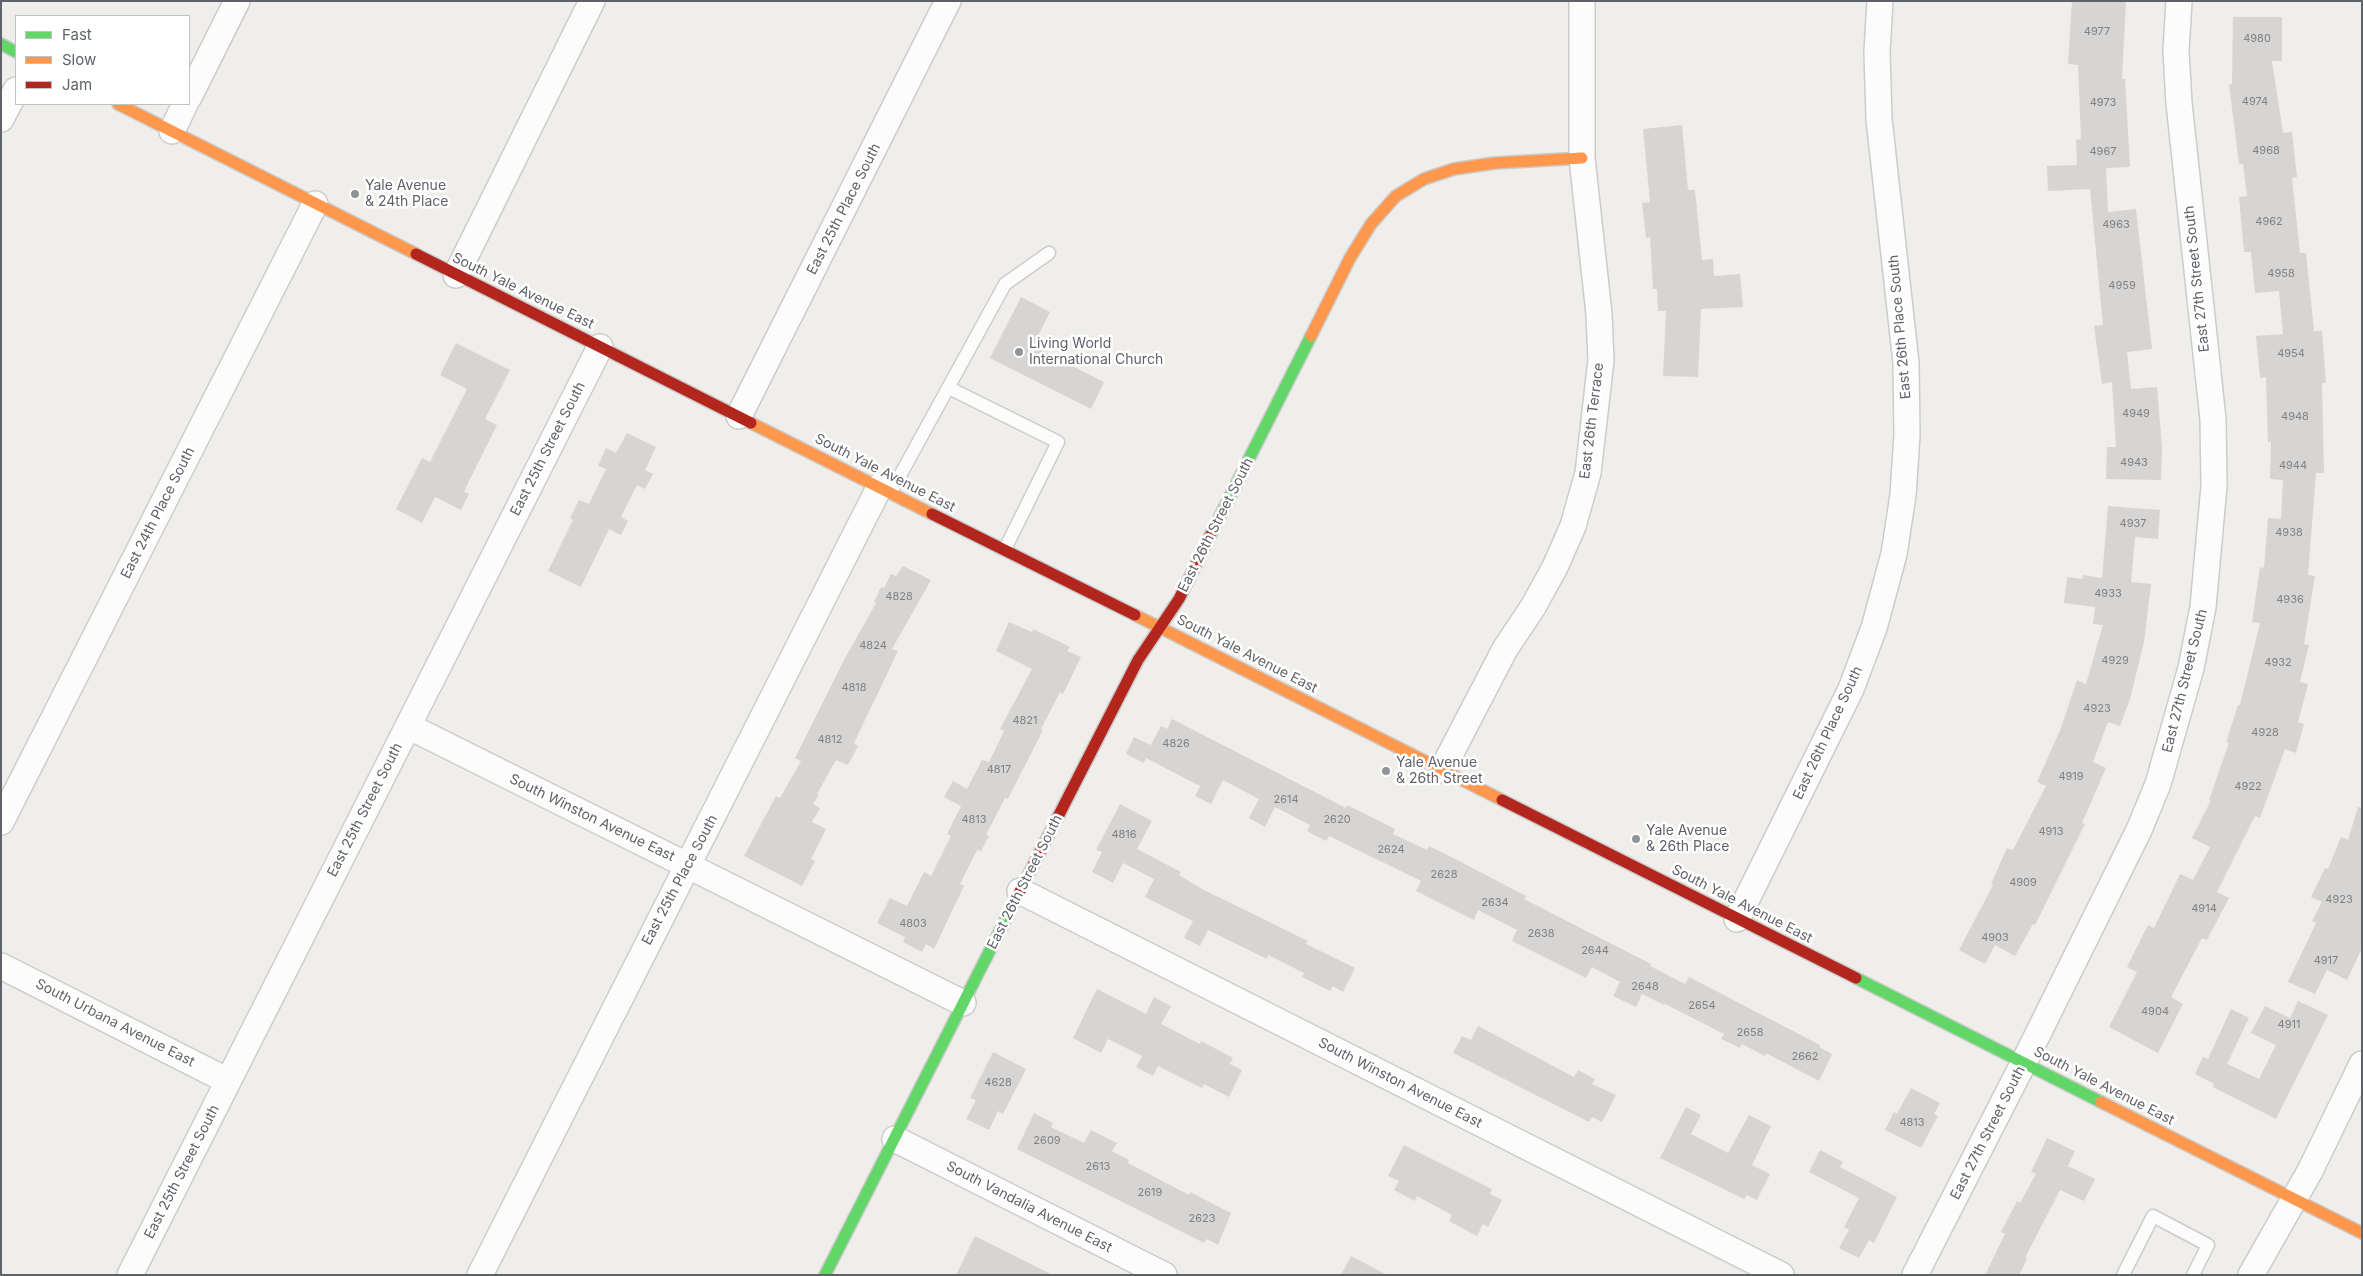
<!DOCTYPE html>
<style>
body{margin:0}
#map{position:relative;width:2363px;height:1276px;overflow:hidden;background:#efeeea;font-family:Inter,sans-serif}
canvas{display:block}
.frame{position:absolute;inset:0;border:2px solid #5f6368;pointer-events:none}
.legend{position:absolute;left:15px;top:15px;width:175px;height:90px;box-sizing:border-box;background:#fff;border:1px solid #bfc1c3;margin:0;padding:6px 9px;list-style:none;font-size:15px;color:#5f6368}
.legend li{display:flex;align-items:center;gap:10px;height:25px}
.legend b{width:25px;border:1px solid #bfc1c3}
</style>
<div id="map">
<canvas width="2363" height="1276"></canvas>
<div class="frame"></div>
<ul class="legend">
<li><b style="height:6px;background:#63d668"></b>Fast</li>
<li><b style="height:6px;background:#ff974d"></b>Slow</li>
<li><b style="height:6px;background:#b3261e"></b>Jam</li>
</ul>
</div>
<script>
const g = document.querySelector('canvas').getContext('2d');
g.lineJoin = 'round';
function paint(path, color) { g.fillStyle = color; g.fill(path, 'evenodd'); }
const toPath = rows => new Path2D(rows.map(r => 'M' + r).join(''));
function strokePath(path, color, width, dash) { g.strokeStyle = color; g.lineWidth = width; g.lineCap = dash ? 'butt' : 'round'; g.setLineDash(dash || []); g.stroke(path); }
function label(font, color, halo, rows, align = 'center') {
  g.font = font + ' Inter,sans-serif'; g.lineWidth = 5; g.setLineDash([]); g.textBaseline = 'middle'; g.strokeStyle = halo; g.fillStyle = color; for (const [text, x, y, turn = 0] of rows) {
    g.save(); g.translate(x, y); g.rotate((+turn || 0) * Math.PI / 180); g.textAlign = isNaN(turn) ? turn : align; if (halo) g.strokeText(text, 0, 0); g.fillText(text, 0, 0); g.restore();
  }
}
paint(toPath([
 [2072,1,2126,1,2122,79,2125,79,2130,167,2106,168,2108,212,2136,209,2152,349,2127,352,2131,389,2157,387,2162,447,2161,480,2106,479,2107,447,2116,447,2112,382,2102,384,2094,326,2103,325,2090,189,2048,191,2047,166,2077,165,2076,140,2081,139,2078,65,2068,64],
 [2233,17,2282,17,2282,61,2272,61,2283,133,2292,132,2297,177,2292,178,2300,253,2306,253,2314,331,2322,331,2326,383,2322,383,2324,473,2316,473,2308,575,2315,576,2304,644,2309,645,2300,682,2308,684,2298,722,2304,724,2296,753,2285,749,2260,818,2255,816,2217,892,2229,898,2207,940,2202,938,2171,997,2183,1004,2158,1053,2109,1027,2137,972,2127,967,2148,925,2154,928,2180,874,2193,880,2210,847,2192,838,2211,800,2209,800,2229,743,2226,742,2238,705,2240,705,2260,623,2252,622,2260,567,2264,568,2268,518,2281,519,2283,480,2270,479,2271,442,2268,442,2266,377,2260,378,2256,336,2283,334,2279,291,2255,293,2251,252,2244,252,2239,197,2247,196,2243,164,2239,164,2229,84,2232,84],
 [1682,125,1688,190,1695,190,1702,260,1713,259,1714,276,1740,274,1743,307,1701,309,1698,377,1663,376,1666,311,1658,311,1657,289,1653,289,1650,237,1646,238,1642,203,1650,202,1643,129],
 [1021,297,1050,312,1033,346,1104,382,1091,409,990,358],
 [456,343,510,370,485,419,497,425,469,481,464,492,469,494,461,510,435,497,422,523,396,509,422,458,430,462,467,389,440,375],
 [627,433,656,447,645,470,653,474,645,489,637,485,621,517,628,521,621,535,609,529,581,587,548,571,573,520,570,518,579,500,589,504,606,469,598,466,606,448,616,453],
 [2108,506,2160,510,2158,539,2135,537,2131,582,2151,584,2144,642,2130,699,2120,726,2108,722,2093,762,2106,768,2082,823,2085,824,2035,925,2033,924,2015,956,1995,945,1985,964,1959,950,1993,885,1991,884,2007,848,2013,850,2046,786,2037,782,2061,728,2077,680,2086,684,2103,625,2093,624,2095,607,2064,603,2067,577,2083,579,2083,575,2102,578],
 [903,566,931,580,892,649,898,651,854,743,858,746,848,765,836,760,817,794,819,795,813,804,820,808,812,822,826,829,811,859,815,861,802,886,744,856,776,796,780,798,801,761,795,758,844,660,876,603,874,602,881,587,884,588,891,574,896,576],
 [1009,622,1032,632,1033,629,1060,642,1070,647,1067,651,1081,657,1063,694,1060,692,1041,729,1043,730,1008,799,1005,798,986,835,989,836,981,851,977,850,960,884,964,886,934,949,926,944,922,952,903,942,905,937,877,923,890,898,907,906,924,872,931,876,951,836,947,834,961,806,944,797,953,781,967,789,982,760,989,762,1004,731,1000,729,1032,669,996,651],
 [1172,719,1346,808,1347,805,1395,829,1393,834,1427,850,1429,846,1461,862,1526,896,1524,899,1651,964,1650,966,1685,984,1689,977,1820,1045,1819,1047,1832,1054,1819,1081,1766,1053,1765,1056,1742,1044,1740,1048,1721,1039,1724,1034,1665,1004,1664,1005,1642,994,1636,1007,1613,996,1620,982,1592,967,1586,978,1512,941,1517,930,1478,910,1474,920,1416,891,1421,881,1329,836,1326,841,1307,831,1310,825,1275,807,1265,827,1249,818,1259,799,1223,780,1211,804,1195,796,1200,786,1146,758,1144,763,1126,754,1134,737,1151,745,1161,726,1167,729],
 [1120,804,1152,821,1137,849,1181,872,1179,875,1202,889,1308,941,1306,944,1355,968,1343,992,1333,986,1330,991,1302,977,1304,973,1268,955,1267,959,1208,930,1200,946,1184,938,1193,921,1145,897,1154,879,1123,863,1113,883,1092,872,1102,852,1096,850],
 [2358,807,2362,808,2362,948,2347,980,2327,970,2315,994,2288,982,2316,923,2312,921,2322,902,2311,897,2325,868,2328,869,2341,837,2348,840],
 [1097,989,1146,1014,1154,997,1171,1006,1161,1024,1200,1044,1201,1041,1233,1058,1230,1064,1242,1070,1229,1097,1204,1084,1202,1088,1158,1066,1153,1076,1136,1067,1142,1056,1108,1039,1101,1053,1073,1038],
 [2298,1001,2328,1015,2276,1119,2213,1087,2214,1084,2195,1074,2203,1057,2208,1059,2231,1009,2249,1018,2227,1064,2259,1079,2276,1045,2251,1033,2265,1006,2290,1018],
 [1478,1026,1574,1077,1578,1070,1595,1079,1592,1084,1616,1095,1602,1122,1592,1117,1589,1122,1453,1053,1462,1036,1471,1040],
 [993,1052,1026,1069,1003,1114,998,1111,989,1130,966,1119,976,1100,970,1098],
 [1911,1088,1940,1103,1934,1114,1938,1116,1921,1148,1885,1130,1894,1112,1897,1114],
 [1686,1107,1701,1115,1691,1134,1728,1153,1749,1115,1771,1126,1752,1165,1770,1174,1757,1200,1747,1195,1744,1199,1660,1158],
 [1034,1113,1053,1123,1051,1127,1084,1143,1091,1130,1117,1143,1112,1151,1129,1160,1128,1163,1189,1195,1190,1192,1231,1213,1218,1245,1207,1239,1204,1243,1017,1149],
 [2047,1138,2075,1151,2068,1166,2095,1179,2084,1201,2060,1190,2025,1258,2027,1259,2019,1275,1985,1275,2005,1234,2001,1232,2017,1201,2020,1203,2036,1174,2031,1172],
 [1404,1145,1492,1189,1490,1194,1502,1200,1488,1227,1483,1224,1477,1236,1449,1221,1452,1215,1417,1196,1415,1201,1394,1190,1399,1181,1388,1176],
 [1820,1150,1843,1162,1840,1167,1897,1197,1874,1243,1869,1240,1859,1258,1839,1248,1849,1230,1844,1227,1859,1198,1809,1172],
 [975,1236,1053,1275,956,1275],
 [1351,1256,1387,1275,1341,1275]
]), '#d6d5d3');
const lane = toPath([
 [949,388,1058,442,1005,549],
 [891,492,1005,284,1049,253],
 [2123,1275,2153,1216,2208,1245,2193,1275]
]);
const street = toPath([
 [189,97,237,1],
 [1,119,16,90],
 [172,131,185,104],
 [456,275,592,1],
 [739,416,948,1],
 [408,726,963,1003],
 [1442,770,1505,649,1533,607,1555,567,1573,526,1588,473,1601,360,1599,314,1582,158,1582,1],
 [1,822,315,204],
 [1020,891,1781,1275],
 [1737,919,1851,689,1874,628,1894,554,1903,495,1907,435,1906,363,1879,119,1877,52,1880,1],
 [1,966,228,1081],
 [895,1139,1164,1275],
 [130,1275,600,347],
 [480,1275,880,486],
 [1915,1275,2024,1062,2139,830,2158,784,2191,668,2203,607,2214,486,2213,419,2179,103,2176,51,2179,1],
 [2251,1275,2310,1171,2362,1064]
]);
const fast = toPath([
 [1,44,16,52],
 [1210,536,1311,336],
 [1856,978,2101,1102],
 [825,1275,1014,903]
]);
const slow = toPath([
 [118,104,416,254],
 [1311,336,1350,258,1371,224,1396,196,1424,179,1454,169,1495,163,1582,158],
 [751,423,932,514],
 [1135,615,1502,800],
 [2101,1102,2362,1233]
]);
const jam = toPath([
 [416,254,751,423],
 [932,514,1135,615],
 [1502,800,1856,978],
 [1014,903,1138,660,1179,599,1210,536]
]);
strokePath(lane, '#cbcccc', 15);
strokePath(street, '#cbcccc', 28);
strokePath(fast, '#cacacb', 14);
strokePath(slow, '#cacacb', 14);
strokePath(jam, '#cacacb', 14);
strokePath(lane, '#fdfcfc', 12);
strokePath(street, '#fdfcfc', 25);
strokePath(fast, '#63d668', 11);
strokePath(slow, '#ff974d', 11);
strokePath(jam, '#b3261e', 11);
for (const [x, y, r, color] of [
 [355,194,5,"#919496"],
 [1019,352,5,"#919496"],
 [1386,771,5,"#919496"],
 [1636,839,5,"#919496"]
]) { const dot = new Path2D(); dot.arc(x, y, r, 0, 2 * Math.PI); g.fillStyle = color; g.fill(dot); strokePath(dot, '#fff', 2); }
label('11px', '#7e8184', null, [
 ["4977",2097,32],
 ["4980",2257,39],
 ["4974",2255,102],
 ["4973",2103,103],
 ["4968",2266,151],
 ["4967",2103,152],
 ["4962",2269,222],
 ["4963",2116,225],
 ["4958",2281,274],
 ["4959",2122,286],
 ["4954",2291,354],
 ["4949",2136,414],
 ["4948",2295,417],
 ["4943",2134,463],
 ["4944",2293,466],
 ["4937",2133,524],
 ["4938",2289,533],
 ["4933",2108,594],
 ["4828",899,597],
 ["4936",2290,600],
 ["4824",873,646],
 ["4929",2115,661],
 ["4932",2278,663],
 ["4818",854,688],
 ["4923",2097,709],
 ["4821",1025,721],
 ["4928",2265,733],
 ["4812",830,740],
 ["4826",1176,744],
 ["4817",999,770],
 ["4919",2071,777],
 ["4922",2248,787],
 ["2614",1286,800],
 ["4813",974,820],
 ["2620",1337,820],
 ["4913",2051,832],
 ["4816",1124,835],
 ["2624",1391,850],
 ["2628",1444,875],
 ["4909",2023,883],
 ["4923",2339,900],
 ["2634",1495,903],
 ["4914",2204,909],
 ["4803",913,924],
 ["2638",1541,934],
 ["4903",1995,938],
 ["2644",1595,951],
 ["4917",2326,961],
 ["2648",1645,987],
 ["2654",1702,1006],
 ["4904",2155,1012],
 ["4911",2289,1025],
 ["2658",1750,1033],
 ["2662",1805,1057],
 ["4628",998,1083],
 ["4813",1912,1123],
 ["2609",1047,1141],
 ["2613",1098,1167],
 ["2619",1150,1193],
 ["2623",1202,1219]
]);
label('14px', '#5f6368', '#fff', [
 ["Yale Avenue",365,186],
 ["& 24th Place",365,202],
 ["Living World",1029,344],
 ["International Church",1029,360],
 ["Yale Avenue",1396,763],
 ["& 26th Street",1396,779],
 ["Yale Avenue",1646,831],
 ["& 26th Place",1646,847]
], 'left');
label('14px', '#5f6368', '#fff', [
 ["East 25th Place South",844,209,-63],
 ["East 27th Street South",2197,279,-96],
 ["South Yale Avenue East",523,291,26],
 ["East 26th Place South",1900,327,-95],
 ["East 26th Terrace",1592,421,-83],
 ["East 25th Street South",548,449,-63],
 ["South Yale Avenue East",885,473,27],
 ["East 24th Place South",158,513,-63],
 ["East 26th Street South",1216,525,-63],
 ["South Yale Avenue East",1247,654,27],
 ["East 27th Street South",2185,681,-76],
 ["East 26th Place South",1828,733,-65],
 ["East 25th Street South",365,810,-63],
 ["South Winston Avenue East",592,818,26],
 ["East 25th Place South",680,880,-62],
 ["East 26th Street South",1025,882,-63],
 ["South Yale Avenue East",1742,904,27],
 ["South Urbana Avenue East",115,1023,27],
 ["South Winston Avenue East",1400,1083,27],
 ["South Yale Avenue East",2104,1086,27],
 ["East 27th Street South",1988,1133,-63],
 ["East 25th Street South",182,1172,-63],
 ["South Vandalia Avenue East",1029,1207,27]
]);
</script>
